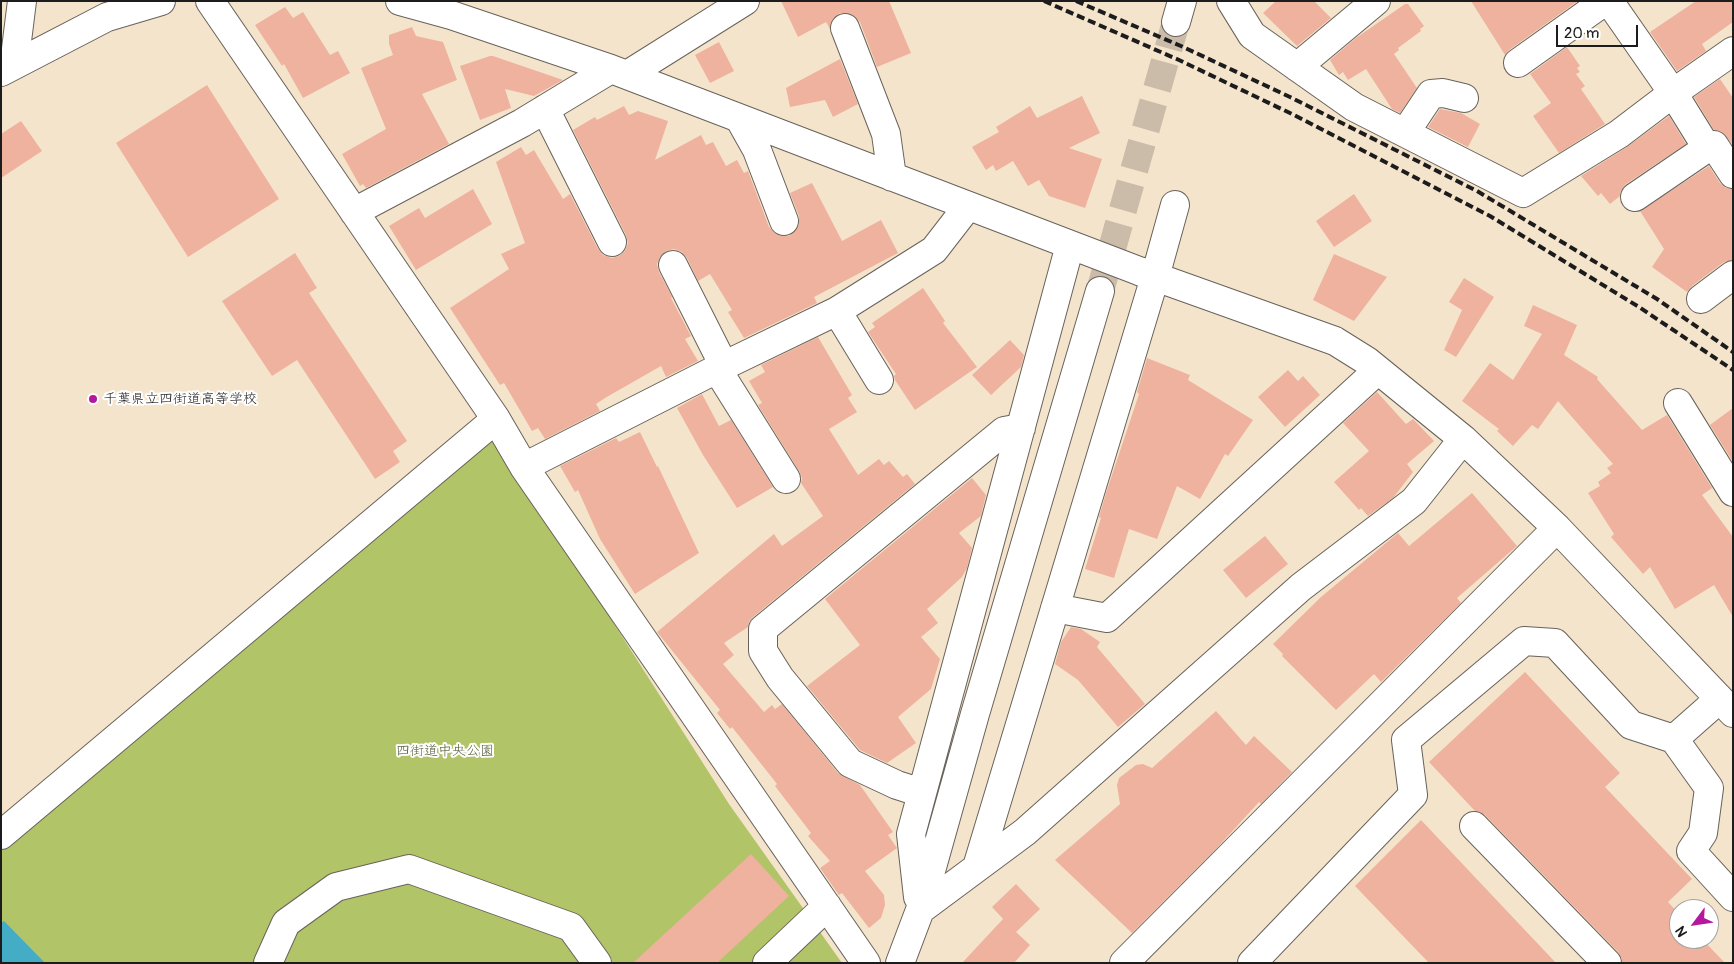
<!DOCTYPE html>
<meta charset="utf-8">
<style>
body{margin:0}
#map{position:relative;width:1734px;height:964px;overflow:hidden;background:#f5e4cc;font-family:Pangolin,sans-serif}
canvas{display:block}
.frame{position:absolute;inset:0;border:2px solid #1c1c1c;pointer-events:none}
.north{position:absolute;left:1669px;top:899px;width:50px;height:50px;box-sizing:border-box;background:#fff;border:1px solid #a4a4a4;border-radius:50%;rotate:239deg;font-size:14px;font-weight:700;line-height:20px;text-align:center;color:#1c1c1c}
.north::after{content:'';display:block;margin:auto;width:18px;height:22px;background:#b5179e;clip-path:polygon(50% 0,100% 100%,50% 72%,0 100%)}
.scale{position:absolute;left:1556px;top:25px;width:82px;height:22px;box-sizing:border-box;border:2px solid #1c1c1c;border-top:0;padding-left:6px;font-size:15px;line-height:18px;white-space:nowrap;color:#1c1c1c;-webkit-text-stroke:4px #fff;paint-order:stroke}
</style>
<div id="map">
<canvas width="1734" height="964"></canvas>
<div class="frame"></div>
<div class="north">N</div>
<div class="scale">20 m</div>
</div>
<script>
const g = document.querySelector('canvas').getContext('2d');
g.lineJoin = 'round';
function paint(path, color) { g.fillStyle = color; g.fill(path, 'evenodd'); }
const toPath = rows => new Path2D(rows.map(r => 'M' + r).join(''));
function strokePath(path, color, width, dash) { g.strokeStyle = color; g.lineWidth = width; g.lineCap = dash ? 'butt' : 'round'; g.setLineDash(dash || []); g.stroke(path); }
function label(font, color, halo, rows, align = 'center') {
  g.font = font + ' Pangolin,"Klee One",sans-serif'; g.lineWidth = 4; g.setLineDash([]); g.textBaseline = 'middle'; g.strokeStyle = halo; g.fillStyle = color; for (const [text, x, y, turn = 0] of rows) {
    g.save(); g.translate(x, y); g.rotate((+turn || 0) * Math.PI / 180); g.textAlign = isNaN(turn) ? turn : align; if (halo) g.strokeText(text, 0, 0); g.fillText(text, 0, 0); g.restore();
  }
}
paint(toPath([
 [493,434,729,804,842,963,1,963,1,851]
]), '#b2c468');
paint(toPath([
 [4,921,45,963,1,963,1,923]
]), '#44acc4');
paint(toPath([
 [781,1,889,1,911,53,877,67,860,22,854,16,847,13,840,13,833,18,830,29,826,22,798,37],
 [1276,1,1314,1,1331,18,1297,46,1263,13],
 [1471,1,1578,1,1509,50,1505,55],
 [1696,1,1733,1,1733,22,1702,44,1706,51,1677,71,1650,32],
 [1405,4,1408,4,1424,26,1420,29,1421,31,1398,48,1399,50,1394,54,1417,88,1400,113,1392,109,1366,69,1348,80,1343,72,1339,75,1330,60,1356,38],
 [285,7,293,18,303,12,330,55,338,51,350,73,303,98,284,64,282,66,255,25],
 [412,27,416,36,443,42,457,80,422,94,449,144,366,188,363,184,360,186,342,154,386,129,361,68,393,55,389,44,389,35],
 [719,42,734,71,710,83,695,55],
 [1567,47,1580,66,1577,68,1580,72,1576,74,1585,86,1581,89,1605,124,1559,153,1533,116,1551,103,1530,74],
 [490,56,493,56,563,80,534,96,505,89,511,108,480,120,460,66],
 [840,59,858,104,833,117,825,100,790,107,786,88],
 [1720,79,1733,98,1733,145,1722,132,1714,130,1694,97],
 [207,85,279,199,188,257,116,143],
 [1082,96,1100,133,1069,148,1102,159,1085,208,1049,196,1039,180,1028,186,1013,161,996,171,993,165,986,170,972,147,999,132,996,127,1030,106,1037,118],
 [624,106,629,115,638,111,668,121,655,160,701,135,706,145,713,142,726,166,737,160,744,173,748,171,769,227,775,233,781,236,789,236,796,230,799,224,799,216,790,193,812,183,842,241,881,220,898,253,814,297,817,303,744,338,728,312,732,310,710,274,698,281,687,258,682,252,674,249,666,251,660,257,657,264,659,272,672,297,671,298,691,336,685,339,698,361,666,377,661,366,605,398,596,404,600,411,545,439,538,428,532,431,504,383,500,385,450,308,509,269,501,254,525,243,496,162,521,147,526,155,534,150,563,199,570,194,598,249,603,255,612,258,619,256,625,251,628,243,626,235,573,130,595,117,597,120],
 [1440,109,1461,113,1480,124,1468,147,1428,127],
 [1669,116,1686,144,1626,184,1621,190,1620,196,1610,204,1601,193,1598,196,1581,176,1627,147],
 [21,121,42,151,1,178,1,134],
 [1709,166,1720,183,1726,188,1733,189,1733,260,1724,262,1692,286,1687,292,1652,267,1664,249,1640,211],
 [473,189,492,224,416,270,389,226,419,208,425,218],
 [1354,194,1372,221,1334,247,1316,221],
 [295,253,317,288,309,293,407,441,393,451,400,462,375,479,297,360,272,376,222,301],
 [1334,254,1387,277,1354,321,1313,300],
 [1464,278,1494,297,1456,357,1444,350,1462,310,1449,302],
 [923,288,945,321,943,323,977,367,915,410,895,380,894,376,896,374,868,332,875,327,872,323],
 [1533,305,1577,325,1564,355,1598,377,1597,379,1642,430,1667,415,1712,488,1702,495,1733,537,1733,617,1714,585,1675,609,1650,567,1643,574,1611,537,1614,534,1588,493,1600,486,1598,482,1611,473,1607,468,1613,464,1558,401,1538,429,1532,425,1513,446,1497,431,1499,429,1462,401,1490,363,1513,380,1542,334,1524,326],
 [818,337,852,395,848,398,857,412,829,429,858,475,879,459,884,465,889,461,903,477,907,474,915,484,753,617,749,622,748,627,724,643,734,655,723,664,764,712,772,705,775,709,782,704,838,773,860,785,893,832,888,835,897,848,865,871,884,895,885,905,881,918,869,928,842,893,839,895,820,868,830,861,808,836,811,833,775,786,777,784,732,727,730,729,717,713,720,710,657,632,774,534,782,546,823,516,801,483,802,478,799,471,758,405,762,403,749,381,765,372,761,365],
 [1010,340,1024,355,1021,367,991,395,972,375],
 [1147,358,1190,375,1188,380,1253,420,1228,456,1225,454,1200,499,1177,486,1157,539,1129,529,1114,578,1085,569,1101,518,1099,517,1106,493,1139,394,1137,392],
 [1288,370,1298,381,1303,376,1320,395,1285,427,1258,397],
 [1377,392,1406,424,1413,419,1434,441,1407,464,1413,472,1393,498,1368,516,1361,508,1359,510,1334,482,1369,451,1343,423],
 [702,394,719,426,731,420,773,487,737,508,703,455,677,408],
 [1733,408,1733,462,1710,425],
 [640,432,657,467,658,466,699,553,635,594,600,539,578,490,575,492,560,466,616,438,619,442],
 [972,478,986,495,981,516,959,533,972,548,967,568,962,577,927,609,938,623,921,637,940,659,931,689,898,717,916,743,887,763,860,750,807,686,860,645,825,599],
 [1472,493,1517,546,1457,598,1461,603,1381,682,1374,674,1336,710,1282,656,1283,654,1273,644,1321,597,1398,533,1409,546],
 [1265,536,1288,564,1246,598,1223,570],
 [1071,627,1081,629,1100,642,1097,647,1145,704,1118,727,1078,680,1055,664,1061,642],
 [1525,672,1620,773,1605,787,1692,879,1668,902,1679,914,1679,939,1702,939,1725,963,1622,963,1622,959,1618,952,1485,815,1475,811,1429,762],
 [1216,711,1246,745,1254,736,1292,772,1261,804,1259,802,1215,850,1132,933,1055,860,1120,804,1117,785,1119,778,1136,765,1143,764,1152,768],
 [1421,820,1556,963,1429,963,1355,886],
 [751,854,789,896,717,963,633,963],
 [1016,884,1040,909,1016,932,1030,945,1014,963,962,963,1003,919,1005,921,992,907]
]), '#efb29e');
strokePath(toPath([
 [1100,291,1176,22]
]), '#cabca9', 28, [28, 14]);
const minor = toPath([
 [210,1,496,419,524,467,866,963],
 [400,1,451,15,611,69,1139,271,1335,341,1367,361,1463,439,1557,528,1733,713],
 [1231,1,1252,35,1354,107,1523,193,1619,134,1673,93,1733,51],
 [1609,1,1673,93,1707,148,1714,145,1733,174],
 [1176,22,1182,1],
 [845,28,886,134,892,177],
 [1518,63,1605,1],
 [14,65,22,1],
 [1297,67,1376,1],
 [1,72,107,17,161,1],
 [627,75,745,1],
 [545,109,612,242],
 [739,118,757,150,784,221],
 [1405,133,1431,94,1443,93,1464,98],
 [1635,197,1707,148],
 [354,212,522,123,611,69],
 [673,265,724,366],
 [1701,299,1733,275],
 [837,311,879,380],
 [717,369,786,479],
 [1678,403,1733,492],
 [524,467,717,369,837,311,934,250,968,206],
 [1055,608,1107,618,1378,370],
 [1674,739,1708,709,1718,697],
 [922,793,897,785,850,763,780,678,763,651,763,629,1004,431,1021,428],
 [1474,826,1607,963],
 [1,835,496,419],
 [977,867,1155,277,1175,205],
 [918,897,911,834,1070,245],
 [920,910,1025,832,1301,587,1414,501,1463,439],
 [268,963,286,923,336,887,409,869,571,927,597,963],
 [767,963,827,906],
 [900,963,920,910,975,714,1100,291],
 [1124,963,1557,528],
 [1252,963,1413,795,1406,740,1524,641,1555,643,1631,725,1674,739,1709,788,1703,833,1691,851,1733,897]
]);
strokePath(minor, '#68625a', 30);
strokePath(minor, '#fff', 28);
strokePath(toPath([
 [1044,1,1179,60,1292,114,1490,216,1639,307,1733,370],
 [1076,1,1181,46,1290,97,1477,191,1657,299,1733,352]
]), '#1c1c1c', 4, [8, 4]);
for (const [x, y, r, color] of [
 [93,399,5,"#b5179e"]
]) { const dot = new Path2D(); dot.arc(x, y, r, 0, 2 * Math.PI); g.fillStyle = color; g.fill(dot); strokePath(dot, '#fff', 2); }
label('14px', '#1c1c1c', '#fff', [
 ["千葉県立四街道高等学校",103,399]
], 'left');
label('14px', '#585f3a', '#fff', [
 ["四街道中央公園",445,751]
]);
</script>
